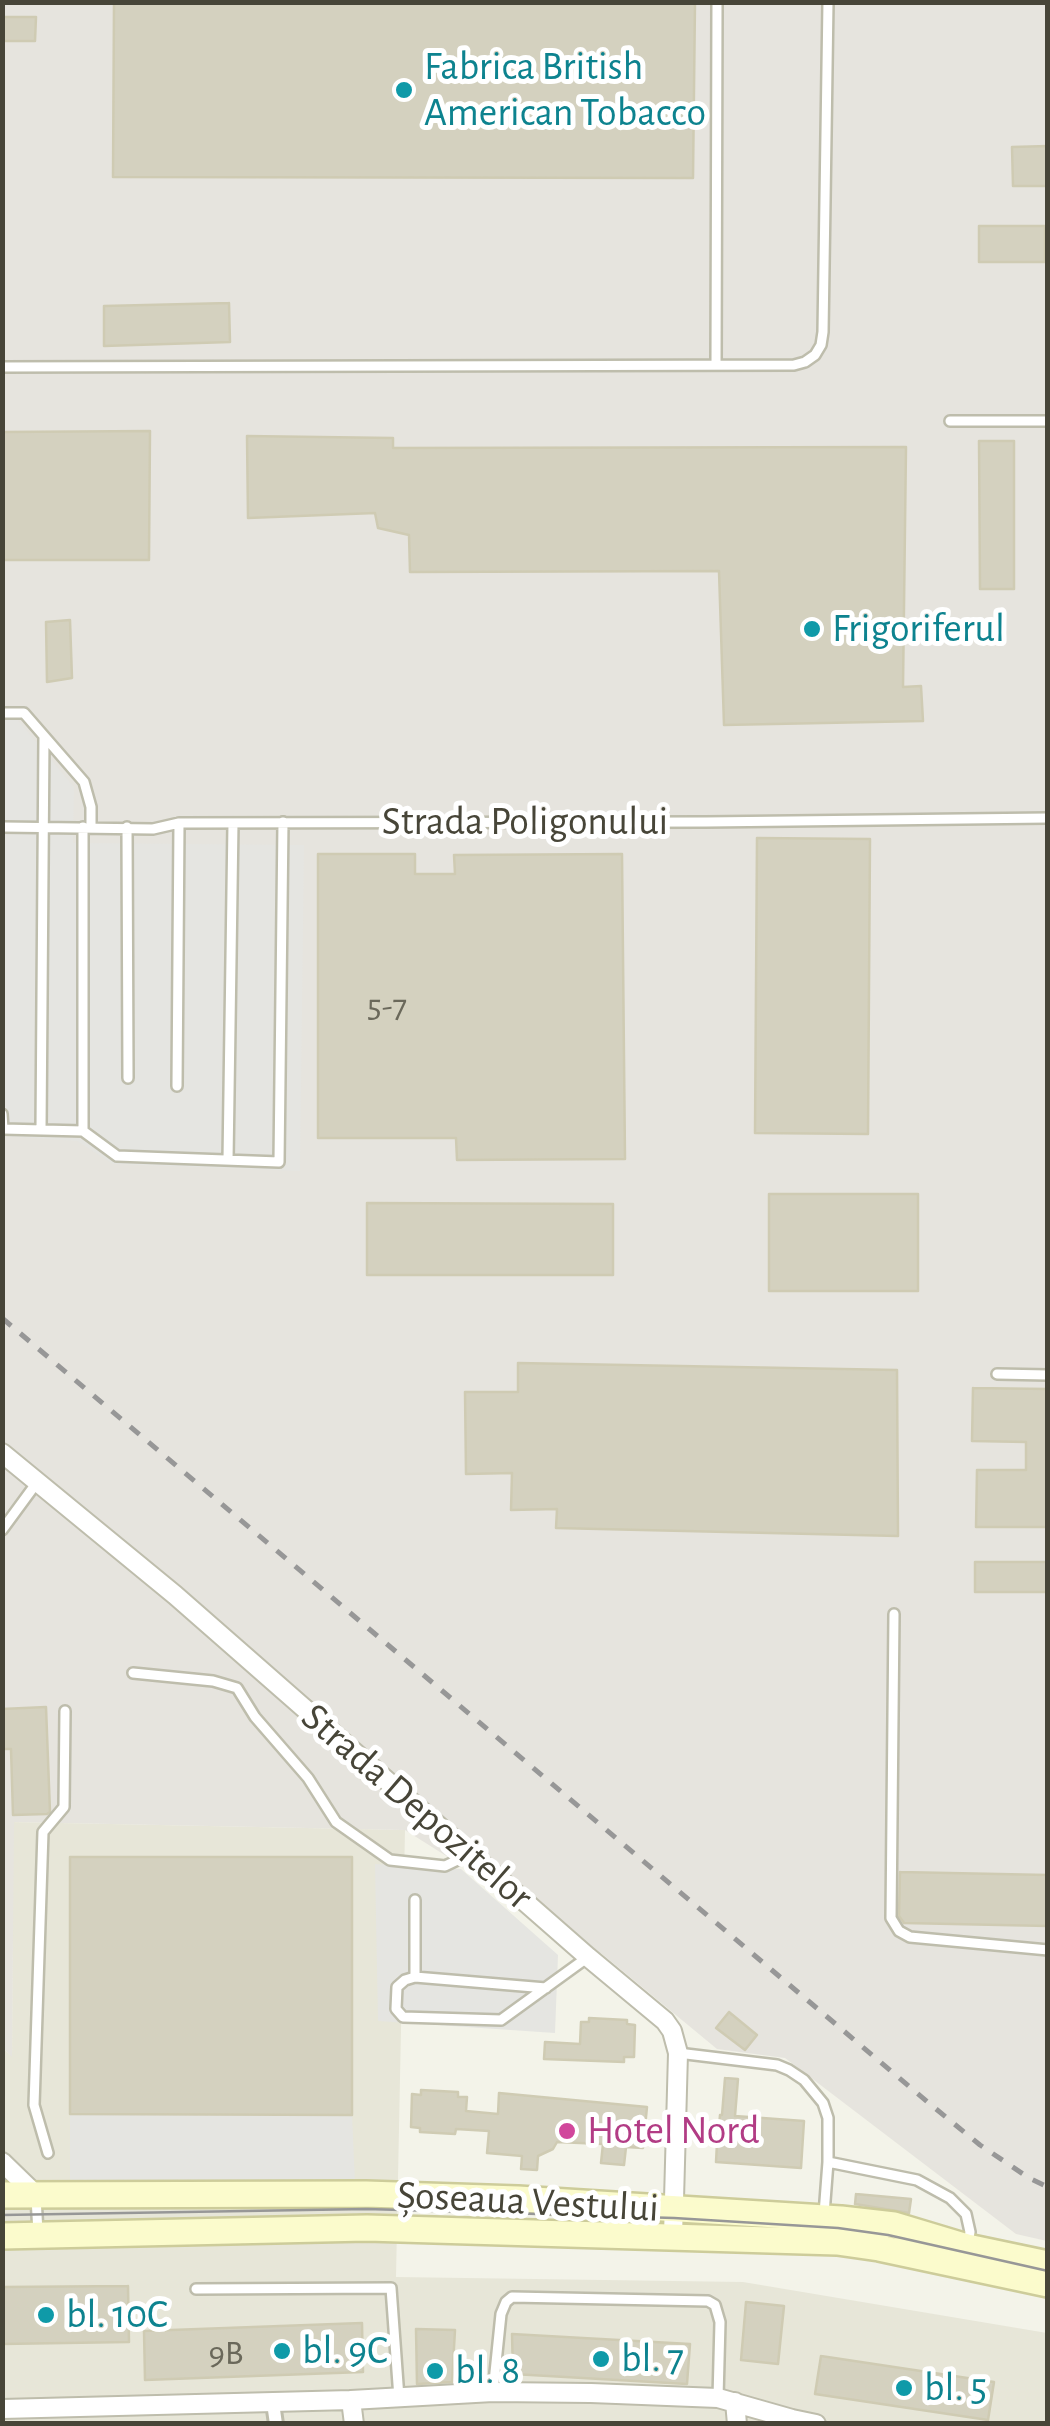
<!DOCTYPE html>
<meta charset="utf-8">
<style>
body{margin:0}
#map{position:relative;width:1050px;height:2426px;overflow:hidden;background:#f3f3e9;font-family:"Alegreya Sans",sans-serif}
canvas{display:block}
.frame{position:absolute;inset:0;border:5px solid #474538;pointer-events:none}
</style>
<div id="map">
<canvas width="1050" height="2426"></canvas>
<div class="frame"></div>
</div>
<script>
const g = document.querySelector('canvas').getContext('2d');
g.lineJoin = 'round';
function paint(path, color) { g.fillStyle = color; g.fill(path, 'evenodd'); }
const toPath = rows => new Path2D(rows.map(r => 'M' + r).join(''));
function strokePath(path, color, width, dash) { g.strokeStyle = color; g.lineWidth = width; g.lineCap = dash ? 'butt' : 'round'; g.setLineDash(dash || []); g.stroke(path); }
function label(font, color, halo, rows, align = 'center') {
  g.font = font + ' "Alegreya Sans",sans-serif'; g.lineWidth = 10; g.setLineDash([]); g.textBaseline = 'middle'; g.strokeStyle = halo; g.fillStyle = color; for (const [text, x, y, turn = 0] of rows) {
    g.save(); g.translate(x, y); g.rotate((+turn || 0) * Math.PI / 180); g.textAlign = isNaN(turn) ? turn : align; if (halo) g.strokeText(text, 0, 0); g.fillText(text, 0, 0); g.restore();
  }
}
paint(toPath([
 [13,1822,405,1830,396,2277,743,2282,1047,2333,1047,2423,3,2423,2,2048,12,2056]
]), '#e7e6d8');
paint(toPath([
 [3,3,1047,3,1047,2241,1016,2234,785,2058,717,2049,602,1954,405,1830,14,1822,12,2057,3,2048]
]), '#e6e4de');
paint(toPath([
 [2,720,18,720,74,787,73,843,304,845,300,1171,113,1164,77,1141,3,1136],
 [375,1864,461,1869,558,1955,555,2033,378,2021],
 [70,2114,352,2115,355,2183,70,2183]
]), '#e5e5e1');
const building = toPath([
 [114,2,695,2,693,178,113,177,114,2],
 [2,17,36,17,35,41,2,41,2,17],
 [1048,146,1048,186,1013,186,1012,147,1048,146],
 [979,226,1045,226,1045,262,979,262,979,226],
 [229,303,230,342,104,346,104,306,229,303],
 [150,431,149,560,2,560,2,432,150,431],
 [247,436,393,438,393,448,906,447,903,687,921,686,923,721,724,725,719,571,410,572,409,535,378,528,375,513,248,518,247,436],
 [979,441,1014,441,1014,589,980,589,979,441],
 [70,620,72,678,47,682,46,622,70,620],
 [757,838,870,839,868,1134,755,1133,757,838],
 [318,854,415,854,415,874,455,874,454,855,622,854,625,1159,457,1160,456,1138,318,1138,318,854],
 [769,1194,918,1194,918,1291,769,1291,769,1194],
 [367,1203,613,1204,613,1275,367,1275,367,1203],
 [518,1363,897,1370,898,1536,556,1528,557,1509,511,1510,512,1473,466,1474,465,1392,518,1392,518,1363],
 [973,1388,1048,1389,1048,1527,976,1527,977,1470,1026,1470,1026,1442,972,1441,973,1388],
 [975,1562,1048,1562,1048,1592,975,1592,975,1562],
 [46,1707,50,1812,47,1814,13,1815,11,1749,2,1749,2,1709,46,1707],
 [70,1857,352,1857,352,2115,70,2114,70,1857],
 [900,1872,1048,1875,1048,1926,904,1923,899,1916,900,1872],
 [729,2012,757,2035,745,2050,716,2028,729,2012],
 [589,2018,627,2020,627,2024,635,2025,634,2057,624,2057,624,2062,544,2059,545,2042,580,2044,581,2022,589,2022,589,2018],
 [725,2078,738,2079,735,2116,804,2121,801,2168,716,2162,717,2143,713,2142,714,2127,719,2127,720,2115,722,2115,725,2078],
 [421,2090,458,2092,458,2097,467,2097,466,2111,498,2114,499,2093,647,2107,643,2148,626,2147,624,2165,601,2163,603,2144,557,2142,553,2149,538,2156,537,2170,521,2169,522,2156,487,2153,489,2131,456,2129,455,2134,420,2132,420,2128,411,2127,412,2094,421,2095,421,2090],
 [856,2194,911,2199,909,2213,855,2204,856,2194],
 [128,2286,129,2342,2,2344,2,2287,128,2286],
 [746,2302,784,2306,778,2364,741,2360,746,2302],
 [362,2323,363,2372,145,2380,144,2331,362,2323],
 [416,2329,455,2330,452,2382,417,2384,416,2329],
 [512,2334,690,2344,687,2384,513,2374,512,2334],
 [821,2356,994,2382,988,2420,815,2394,821,2356]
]);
paint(building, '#d4d1bf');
strokePath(building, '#cfcbb3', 2.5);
const service = toPath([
 [716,365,717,2],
 [2,367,794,365,805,362,815,355,821,345,823,332,828,2],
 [950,421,1048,421],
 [2,713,24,713,84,782,91,807,91,827],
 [2,827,153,829,179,823,706,822,1048,818],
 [127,827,128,1078],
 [177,1086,179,823],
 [2,1114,3,1129,83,1131,117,1156,279,1162,283,822],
 [41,1129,44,737],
 [83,1131,83,827],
 [228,1160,233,823],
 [997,1374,1048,1375],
 [2,1530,38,1481],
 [894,1614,891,1918,899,1931,910,1937,1048,1950],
 [133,1673,213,1681,237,1688,255,1717,308,1778,336,1822,390,1860,445,1866,470,1854],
 [415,1900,415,1977,546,1988],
 [415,1977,405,1980,397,1987,396,2009,403,2017,501,2020,588,1957],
 [678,2053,777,2065,789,2070,804,2080,823,2103,828,2118,828,2162,917,2180,950,2198,966,2214,970,2232,968,2243],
 [48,2153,34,2105,43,1832,64,1807,65,1711],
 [36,2198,38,2232],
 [824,2214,828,2162],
 [196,2289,391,2288,399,2398],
 [493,2392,501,2314,506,2302,512,2297,708,2301,715,2305,720,2322,718,2398]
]);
const pedestrian = toPath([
 [273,2403,276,2424]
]);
const minor = toPath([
 [2,1453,175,1595,588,1957,665,2021,672,2031,678,2053,673,2236],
 [2,2162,36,2195],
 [351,2400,354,2424],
 [735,2402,737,2424],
 [2,2409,351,2400,493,2392,591,2393,718,2398,792,2419,816,2424]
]);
const secondary = toPath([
 [2,2195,366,2194,518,2199,841,2219,894,2225,967,2247,1048,2264],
 [2,2236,367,2228,837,2242,879,2248,1048,2284]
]);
strokePath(service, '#bebdac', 14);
strokePath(pedestrian, '#bebdac', 18);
strokePath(minor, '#bebdac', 22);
strokePath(secondary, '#cdcc9a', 30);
strokePath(service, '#fff', 9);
strokePath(pedestrian, '#fff', 12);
strokePath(minor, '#fff', 18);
strokePath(secondary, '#fbfbcc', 25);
strokePath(toPath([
 [2,2215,367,2209,674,2218,838,2228,888,2235,1048,2271]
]), '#979797', 2.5);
strokePath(toPath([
 [2,1318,930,2104,980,2145,1029,2178,1048,2187]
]), '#979797', 5, [12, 12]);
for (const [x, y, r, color] of [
 [404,90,10,"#0f9aa8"],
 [812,629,10,"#0f9aa8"],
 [567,2131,10,"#d1479c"],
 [46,2315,10,"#0f9aa8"],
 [282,2351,10,"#0f9aa8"],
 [601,2359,10,"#0f9aa8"],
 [435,2371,10,"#0f9aa8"],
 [904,2388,10,"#0f9aa8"]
]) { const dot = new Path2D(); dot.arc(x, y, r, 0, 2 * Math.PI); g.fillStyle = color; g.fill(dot); strokePath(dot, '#fff', 4); }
label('35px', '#6a685a', null, [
 ["5-7",387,1006],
 ["9B",226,2353]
]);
label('40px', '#0d838f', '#fff', [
 ["Fabrica British",424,67],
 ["American Tobacco",424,113],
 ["Frigoriferul",832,629],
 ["bl. 10C",66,2315],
 ["bl. 9C",302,2351],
 ["bl. 7",621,2359],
 ["bl. 8",455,2371],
 ["bl. 5",924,2388]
], 'left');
label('40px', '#474538', '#fff', [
 ["Strada Poligonului",525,822],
 ["Strada Depozitelor",417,1807,41],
 ["Șoseaua Vestului",528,2202,3]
]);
label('40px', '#b23c85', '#fff', [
 ["Hotel Nord",587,2131]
], 'left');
</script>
